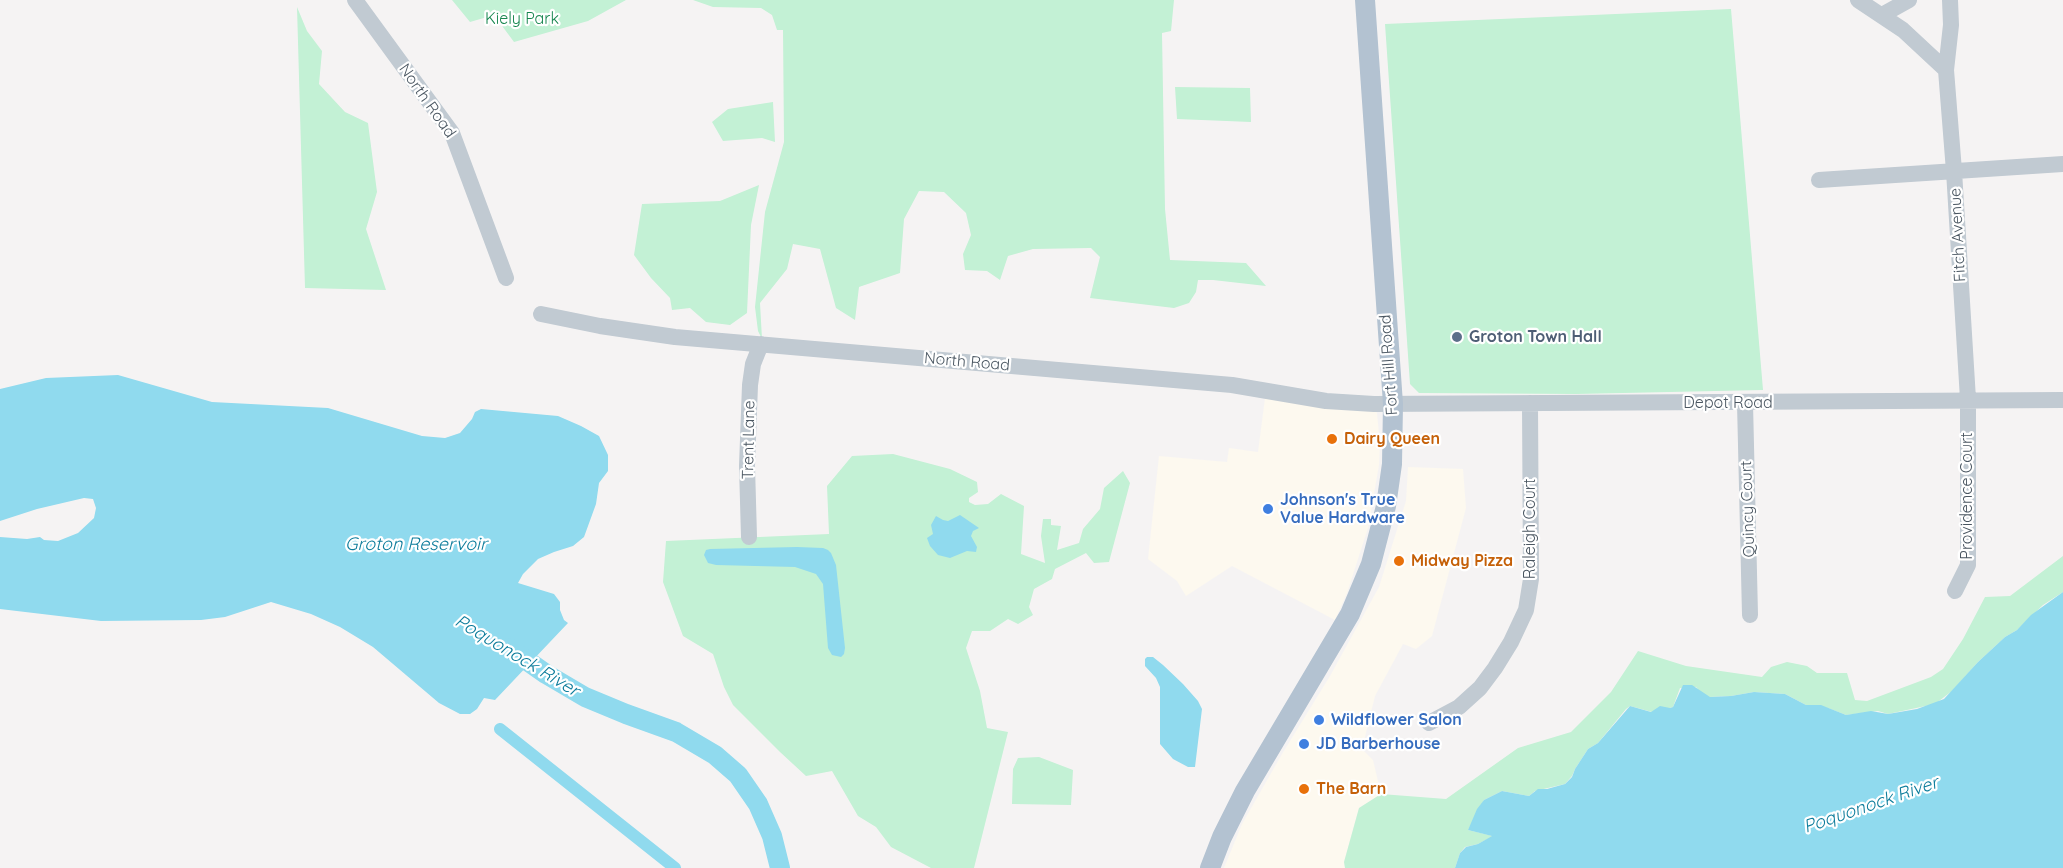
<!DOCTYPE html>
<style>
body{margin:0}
canvas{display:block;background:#f5f3f3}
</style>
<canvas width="2063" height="868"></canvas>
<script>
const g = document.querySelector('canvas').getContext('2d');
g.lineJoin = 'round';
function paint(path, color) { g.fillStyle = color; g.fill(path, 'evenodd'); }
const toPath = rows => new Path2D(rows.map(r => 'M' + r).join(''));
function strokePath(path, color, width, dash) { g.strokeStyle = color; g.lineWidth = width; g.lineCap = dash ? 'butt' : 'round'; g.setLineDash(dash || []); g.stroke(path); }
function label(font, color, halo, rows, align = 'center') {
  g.font = font + ' Quicksand,sans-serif'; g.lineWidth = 4.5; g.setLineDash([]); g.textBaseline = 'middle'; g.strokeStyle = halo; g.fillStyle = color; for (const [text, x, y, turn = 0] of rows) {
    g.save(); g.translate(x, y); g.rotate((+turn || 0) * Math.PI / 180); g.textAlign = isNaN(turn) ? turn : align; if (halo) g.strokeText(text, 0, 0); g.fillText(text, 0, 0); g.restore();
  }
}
paint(toPath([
 [1265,398,1376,411,1377,413,1380,444,1379,465,1368,528,1347,593,1335,620,1232,566,1186,596,1177,581,1148,559,1159,456,1227,462,1229,448,1258,452],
 [1408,467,1463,469,1466,508,1432,636,1416,649,1403,644,1375,696,1362,749,1373,760,1381,794,1359,808,1344,862,1345,868,1224,868,1242,824,1282,754,1330,676,1379,587,1406,501]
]), '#fdf9ef');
paint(toPath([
 [452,0,626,0,588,21,514,42,494,15,470,22],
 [693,0,1174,0,1171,31,1162,33,1165,209,1170,260,1246,263,1266,286,1213,280,1198,280,1196,292,1189,303,1174,308,1090,298,1100,257,1091,248,1033,249,1008,256,1000,280,987,271,965,270,963,254,971,235,966,213,944,192,919,191,904,219,900,273,859,287,855,320,836,308,820,249,793,244,787,269,760,303,762,339,758,331,755,307,765,212,784,142,783,30,777,30,772,15,761,8,713,7],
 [297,7,307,31,322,51,319,84,345,112,368,123,377,192,366,229,386,290,305,288],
 [1731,9,1763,390,1576,394,1419,393,1410,384,1385,24],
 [1175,87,1250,88,1251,122,1177,119],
 [773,102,775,142,762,138,723,141,712,122,728,109],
 [759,185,751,225,747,313,730,325,706,322,690,308,672,310,670,298,651,278,634,255,642,204,720,201],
 [893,454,950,469,977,482,978,492,969,498,969,502,975,505,988,504,1001,494,1024,506,1021,554,1045,563,1041,536,1043,519,1051,519,1051,525,1061,526,1057,550,1079,543,1083,529,1100,509,1104,488,1123,471,1130,483,1109,562,1094,563,1086,553,1055,569,1052,579,1034,589,1029,607,1033,615,1018,624,1008,619,990,631,972,631,966,648,980,691,987,728,1008,732,974,868,931,868,891,847,876,827,858,816,832,771,806,776,780,752,733,705,724,687,713,654,683,636,663,582,666,541,829,534,827,486,852,456],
 [2063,556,2063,592,2043,605,2017,630,2005,637,1978,662,1952,691,1935,704,1888,714,1878,711,1846,715,1828,708,1806,705,1785,694,1754,692,1731,696,1709,697,1701,693,1696,687,1680,688,1673,707,1670,708,1652,712,1630,706,1626,709,1598,743,1588,749,1575,769,1572,776,1565,784,1535,791,1529,796,1502,791,1484,800,1468,830,1493,836,1478,844,1465,847,1460,853,1455,868,1345,868,1344,862,1359,808,1381,794,1446,799,1518,748,1571,732,1611,692,1638,651,1686,666,1762,677,1771,667,1787,662,1807,666,1817,673,1847,673,1855,700,1867,701,1931,677,1943,669,1963,639,1985,597,2010,596],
 [1039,757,1073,770,1071,805,1012,804,1013,769,1018,758]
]), '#c3f1d5');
paint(toPath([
 [118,375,212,402,328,408,422,436,445,438,460,433,472,419,475,412,481,409,558,416,581,426,599,436,608,455,608,471,599,483,596,504,584,537,573,546,554,552,538,559,523,574,518,583,554,594,560,602,560,610,564,620,568,623,495,700,484,698,477,709,470,714,460,714,439,703,373,647,340,627,311,614,271,602,225,617,201,620,101,621,0,609,0,537,27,539,40,537,44,540,58,541,78,533,94,518,96,508,93,499,84,498,37,509,0,521,0,389,46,378],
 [960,515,979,528,973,531,971,536,977,547,976,552,967,551,950,558,938,555,930,546,927,538,933,534,931,525,936,516,943,520,948,521],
 [797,547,823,548,828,550,831,553,836,565,845,648,844,654,841,657,832,655,828,648,823,584,816,574,795,567,716,565,708,563,704,555,706,550,710,549],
 [2063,592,2063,868,1455,868,1460,853,1466,847,1478,844,1492,836,1468,830,1477,809,1484,800,1502,791,1529,796,1538,789,1547,789,1565,784,1572,777,1575,769,1588,749,1598,743,1630,706,1651,712,1660,706,1670,708,1673,707,1683,685,1692,685,1710,697,1731,696,1754,692,1785,694,1806,705,1821,705,1846,715,1871,711,1888,714,1917,709,1944,699,1978,662,2005,637,2017,630,2031,615],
 [1147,657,1153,657,1163,665,1183,684,1198,701,1202,709,1195,767,1188,767,1173,759,1160,744,1160,687,1156,678,1145,666,1145,659]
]), '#90daee');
strokePath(toPath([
 [500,729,675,868]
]), '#90daee', 12);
strokePath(toPath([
 [509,648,546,674,585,697,626,714,676,732,715,755,738,775,758,804,772,836,780,868]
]), '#90daee', 20);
strokePath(toPath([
 [355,0,452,133,506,278],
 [1858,0,1903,30,1946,70],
 [1950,0,1951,25,1946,70,1954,171,1968,399,1968,565,1955,591],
 [1882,15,1909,0],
 [1819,180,2063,164],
 [541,314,600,326,675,337,1232,385,1326,401,1374,404,2063,400],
 [1745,403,1750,615],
 [749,537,747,466,750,385,753,364,761,344],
 [1429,723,1459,707,1480,688,1495,668,1511,642,1526,610,1531,579,1530,403]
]), '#c1cad2', 16);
strokePath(toPath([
 [1210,868,1222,837,1245,791,1350,614,1371,564,1386,506,1392,464,1393,404,1365,0]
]), '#b3c2d1', 20);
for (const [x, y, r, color] of [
 [1457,337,6,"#5c6f8a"],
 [1332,439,6,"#e8710a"],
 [1268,509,6,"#3f7fe0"],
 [1399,561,6,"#e8710a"],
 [1319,720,6,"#3f7fe0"],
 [1304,744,6,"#3f7fe0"],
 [1304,789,6,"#e8710a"]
]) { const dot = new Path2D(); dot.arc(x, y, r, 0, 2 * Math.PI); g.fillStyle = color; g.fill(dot); strokePath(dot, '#fff', 2); }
label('16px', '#17864f', '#fff', [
 ["Kiely Park",522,19]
]);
label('16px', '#4a5661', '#fff', [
 ["North Road",427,101,55],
 ["Fitch Avenue",1958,235,-93],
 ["North Road",967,362,5],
 ["Fort Hill Road",1389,365,-94],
 ["Depot Road",1728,403],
 ["Trent Lane",749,440,-89],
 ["Providence Court",1967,496,-90],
 ["Quincy Court",1748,509,-92],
 ["Raleigh Court",1530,529,-90]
]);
label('bold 16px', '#4e5e75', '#fff', [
 ["Groton Town Hall",1469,337]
], 'left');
label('bold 16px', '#c56008', '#fff', [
 ["Dairy Queen",1344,439],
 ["Midway Pizza",1411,561],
 ["The Barn",1316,789]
], 'left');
label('bold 16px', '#366cbe', '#fff', [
 ["Johnson's True",1280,500],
 ["Value Hardware",1280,518],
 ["Wildflower Salon",1331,720],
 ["JD Barberhouse",1316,744]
], 'left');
label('italic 18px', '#0c7c9b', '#fff', [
 ["Groton Reservoir",416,545],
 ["Poquonock River",517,656,31],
 ["Poquonock River",1871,805,-19]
]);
</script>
